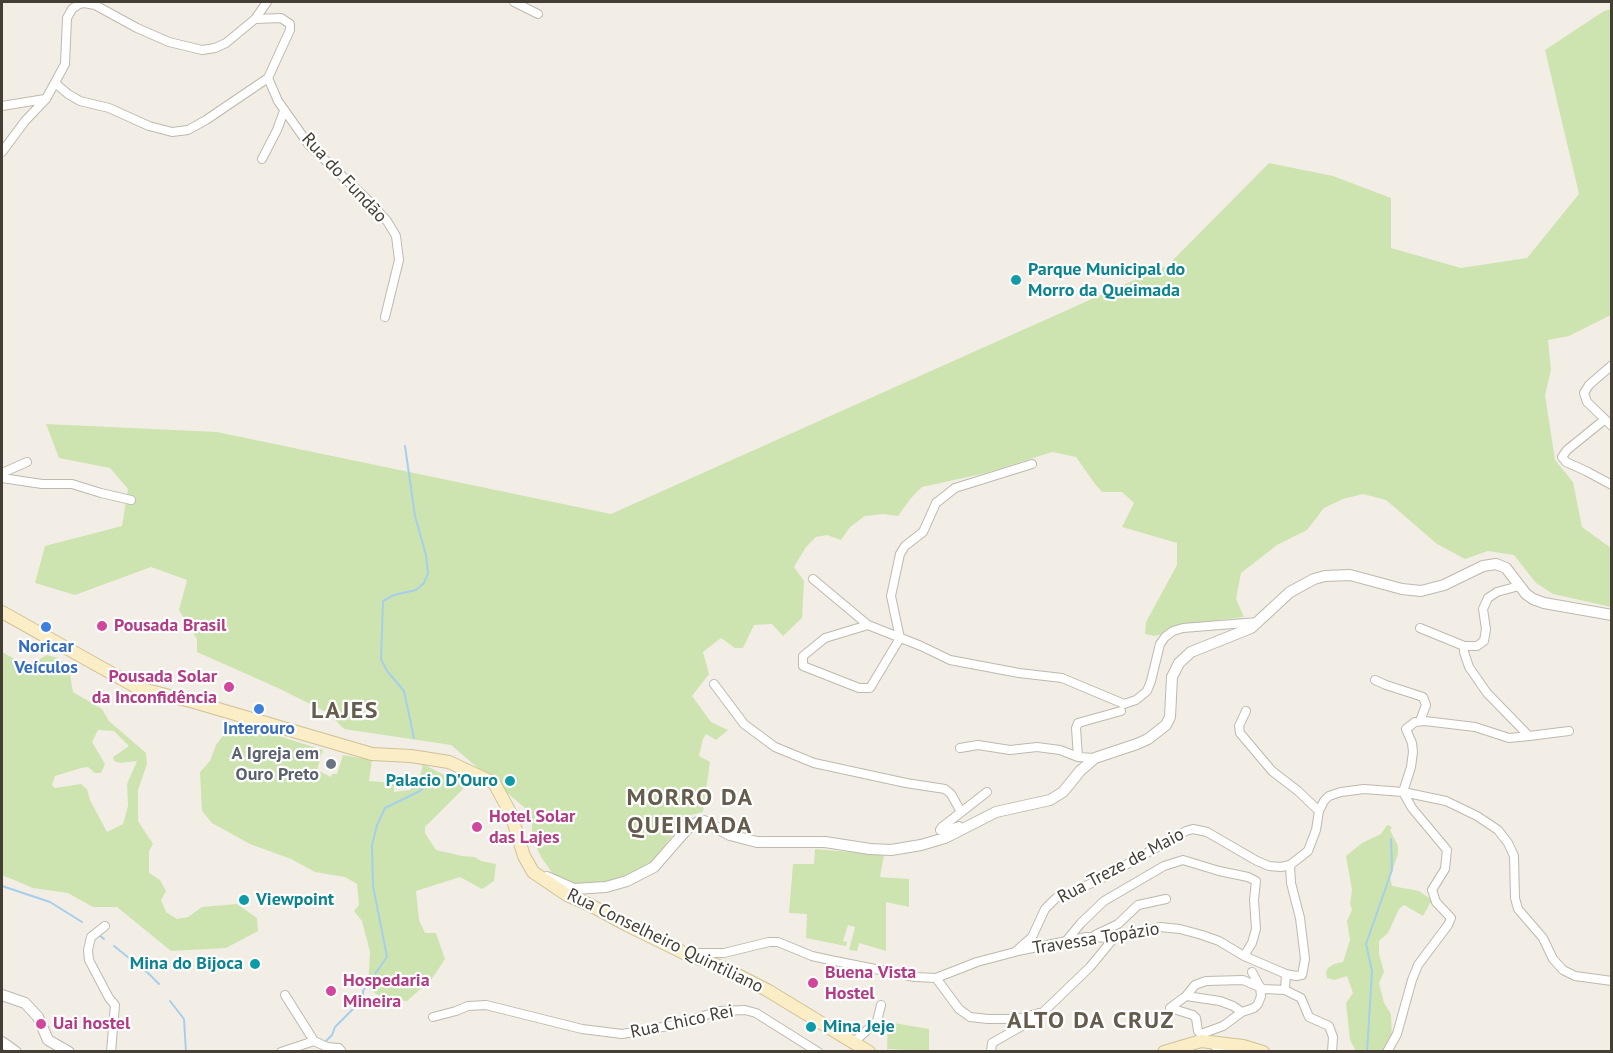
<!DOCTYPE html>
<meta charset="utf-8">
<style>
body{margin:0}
#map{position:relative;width:1613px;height:1053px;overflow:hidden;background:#f2eee6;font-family:"PT Sans",sans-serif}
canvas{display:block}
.frame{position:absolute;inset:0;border:3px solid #443e35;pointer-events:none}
</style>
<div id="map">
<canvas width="1613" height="1053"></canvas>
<div class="frame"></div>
</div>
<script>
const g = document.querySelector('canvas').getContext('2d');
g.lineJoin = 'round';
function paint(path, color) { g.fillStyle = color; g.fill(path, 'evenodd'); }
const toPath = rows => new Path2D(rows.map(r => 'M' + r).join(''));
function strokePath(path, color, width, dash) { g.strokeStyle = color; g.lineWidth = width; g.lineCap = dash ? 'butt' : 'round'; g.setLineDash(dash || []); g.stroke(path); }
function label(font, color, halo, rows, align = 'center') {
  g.font = font + ' "PT Sans",sans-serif'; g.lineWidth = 4.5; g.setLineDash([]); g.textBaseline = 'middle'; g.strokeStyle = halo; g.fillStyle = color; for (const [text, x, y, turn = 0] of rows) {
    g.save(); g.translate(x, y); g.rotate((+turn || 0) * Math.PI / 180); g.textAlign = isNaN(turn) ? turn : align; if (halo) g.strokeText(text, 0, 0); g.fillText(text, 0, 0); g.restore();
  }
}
paint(toPath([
 [1611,9,1611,315,1569,336,1548,340,1551,370,1545,395,1555,460,1573,482,1582,527,1611,548,1611,607,1553,594,1536,583,1514,555,1488,551,1465,559,1437,544,1386,500,1363,494,1343,499,1324,508,1307,530,1277,545,1241,573,1236,599,1244,617,1218,620,1154,636,1145,634,1146,622,1177,565,1177,543,1122,527,1134,503,1122,492,1102,492,1095,484,1076,457,1052,452,986,473,922,487,911,498,898,516,883,514,865,516,850,527,841,540,827,535,816,537,806,547,794,567,804,581,802,618,783,636,772,624,754,625,743,648,735,648,721,638,703,652,709,674,692,696,711,722,728,730,716,740,706,734,703,739,699,756,710,762,703,812,687,816,652,862,636,874,595,885,572,884,553,874,541,857,532,838,532,814,451,745,344,729,328,713,278,688,197,652,197,639,179,610,187,580,151,567,75,595,35,583,45,546,122,526,128,489,110,468,59,458,46,424,217,432,611,514,1168,265,1269,163,1333,176,1391,198,1391,248,1461,268,1527,258,1579,194,1545,50,1604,11],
 [2,652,20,662,34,662,47,655,58,658,69,669,73,692,102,709,109,721,146,753,147,764,138,790,138,821,153,844,149,851,149,873,160,880,166,891,161,900,166,912,177,919,188,917,202,907,237,904,257,918,258,931,226,948,171,951,117,907,93,907,68,893,33,888,2,875],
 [98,730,114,731,129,746,113,757,114,761,120,763,137,761,127,784,128,806,123,824,107,832,90,800,87,789,81,784,55,788,52,785,55,776,81,768,88,767,95,773,101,773,105,764,92,742],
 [241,724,323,750,317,770,331,777,332,774,337,774,343,755,372,760,369,781,394,783,394,792,410,790,420,777,423,764,448,777,468,784,425,827,425,833,436,850,462,856,475,857,481,861,496,864,494,881,482,889,460,877,416,891,419,920,425,933,436,933,445,959,431,980,407,1001,390,1000,376,994,368,987,370,952,362,921,354,911,359,905,357,884,345,877,315,872,291,859,250,844,212,823,202,811,200,772,210,761,216,745,228,729],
 [1387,825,1392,827,1390,830,1398,846,1398,854,1390,877,1392,886,1419,891,1432,900,1423,916,1404,905,1399,909,1388,933,1379,941,1379,954,1384,972,1379,983,1384,1003,1391,1014,1392,1038,1383,1051,1356,1051,1350,1040,1346,1003,1353,993,1347,976,1334,980,1327,978,1326,972,1328,968,1334,964,1343,962,1350,940,1347,921,1352,910,1350,904,1352,890,1346,856,1362,843,1381,834],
 [815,849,884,855,880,877,909,879,909,907,886,902,886,951,859,943,857,951,849,950,855,927,848,925,843,941,847,942,846,946,806,938,807,914,789,913,793,864,814,864],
 [888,1022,929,1029,929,1051,887,1049]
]), '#cde4b0');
strokePath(toPath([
 [405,446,415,516,426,555,428,573,424,583,416,590,394,595,383,601,381,659,387,671,404,691,414,738],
 [2,886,50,902,82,922],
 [99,935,104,939],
 [114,946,148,973,159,984],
 [170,1001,184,1019,186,1052],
 [324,1043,332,1035,335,1027,363,999,363,991,387,957,373,886,372,845,377,825,385,808,420,791,428,783],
 [1367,1052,1372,971,1366,944,1392,870,1391,839]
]), '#a5cfeb', 2);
const minor = toPath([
 [514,2,538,14],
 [255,19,281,18,290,24,290,30,268,78,278,101,309,145,371,203,387,221,396,236,399,260,385,317],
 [55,83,68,94,80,101,109,108,149,126,172,132,188,130,206,120,268,78],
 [2,106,45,99],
 [2,152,25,121,46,99,65,64,67,18,72,9,79,4,84,3,95,5,137,28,169,42,202,50,215,48,226,43,255,19,267,2],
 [262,159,277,130,284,111],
 [1612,365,1589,385,1584,393,1587,402,1612,426],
 [1604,420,1567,450,1562,457,1566,462,1586,471,1612,485],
 [2,473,27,462],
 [2,478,42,484,72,484,101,493,131,500],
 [813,579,868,625,921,646,950,660,1019,673,1062,678,1124,704,1136,700,1147,691,1151,681,1160,644,1165,637,1173,631,1183,628,1258,622],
 [868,625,825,638,803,656,803,666,859,688,870,688,900,638,891,596,900,554,905,546,923,532,936,503,955,488,1032,464],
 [1420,628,1464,646],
 [1375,680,1386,685,1423,697,1426,705,1420,721],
 [714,684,744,724,775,747,814,763,906,783,945,789,951,794,961,812],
 [1246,711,1239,726,1240,733,1272,771,1298,791,1319,811],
 [1529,736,1569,731],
 [960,748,978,745,1010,750,1037,747,1060,750,1078,757,1095,758],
 [1078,757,1076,728,1078,723,1121,711],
 [959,826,945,831,940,830,942,827,987,792],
 [105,926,91,937,88,950,89,960,109,998,115,1005,111,1052],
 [1095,935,1118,924,1138,905,1166,899],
 [1067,940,1081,923,1104,901,1164,866,1183,860,1219,871,1248,877,1256,881,1254,900,1256,929,1252,943,1244,956],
 [1018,951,1086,937,1114,938,1160,927,1180,929,1202,935,1219,941,1244,956,1286,974,1285,990,1301,998,1309,1017,1329,1026,1333,1037,1332,1052],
 [692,953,724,953,769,942,778,942,812,956,830,960,915,977,936,978,977,962,1015,952,1032,937,1045,909,1056,898,1097,881,1186,831,1193,829,1207,832,1257,861,1269,866,1281,867,1290,865,1308,851,1316,830,1319,811,1324,801,1329,796,1341,792,1364,789,1403,792,1446,801,1477,816,1498,830,1508,843,1514,856,1515,898,1518,909,1543,938,1553,959,1563,970,1575,976,1612,981],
 [1286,974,1296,976,1302,975,1305,959,1300,918,1291,883,1290,865],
 [936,978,959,1009,970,1017,988,1019,1017,1019,1039,1013],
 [285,995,314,1041],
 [1186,996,1220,1001,1233,1006,1242,1012],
 [1170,1008,1186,996,1195,985,1206,981,1243,980,1264,989,1285,990],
 [1170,1008,1193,1015,1196,1018,1198,1031,1201,1034],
 [433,1017,456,1011,468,1006,486,1005,582,1029,622,1034,674,1025,719,1011,745,1010,756,1013,818,1052],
 [1201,1041,1201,1034,1223,1026,1242,1012,1254,1008,1258,1004,1261,996,1260,987,1252,972],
 [853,1043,877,1021,881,1005],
 [1212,1044,1217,1048,1228,1052],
 [281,1052,314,1041,327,1047,339,1048,342,1052],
 [991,1052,992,1043,1038,1017,1090,967,1114,938],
 [1387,1052,1397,1034,1412,980,1418,965,1448,925,1451,918,1436,902,1432,890,1445,869,1447,850,1412,808,1403,792,1411,767,1413,752,1412,743,1406,729,1415,722,1425,721,1475,727,1509,738,1529,736,1487,693,1469,667,1464,652,1464,646,1477,646,1484,641,1486,629,1483,609,1488,598,1497,592,1519,586]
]);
const tertiary = toPath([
 [547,877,574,889,606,887,627,881,654,867,688,828,698,822,704,821,730,835,757,842,825,842,870,849,891,850,921,845,945,838,996,812,1050,800,1063,792,1080,771,1095,758,1137,744,1148,739,1166,725,1170,717,1172,677,1179,663,1191,652,1251,628,1290,592,1314,579,1325,576,1350,575,1402,589,1421,591,1444,585,1483,566,1496,564,1506,568,1526,594,1533,599,1544,603,1612,615],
 [2,995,25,1003,38,1017,48,1040,69,1052],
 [2,1042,16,1052]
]);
const secondary = toPath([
 [2,612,138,688,194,702,372,754,411,756,449,762,494,783,511,814,524,856,533,872,567,895,590,905,627,925,686,954,724,968,767,990,869,1052],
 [1164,1052,1201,1041,1243,1046,1263,1052]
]);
strokePath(minor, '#bfb8ac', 10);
strokePath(tertiary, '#bfb8ac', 12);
strokePath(secondary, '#cfc097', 14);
strokePath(minor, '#fff', 8);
strokePath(tertiary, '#fff', 10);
strokePath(secondary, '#fbeec6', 12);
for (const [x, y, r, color] of [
 [1016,280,6,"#0f9aa8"],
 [102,626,6,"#d1479c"],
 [46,627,6,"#3f7fe0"],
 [229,687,6,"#d1479c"],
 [259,709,6,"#3f7fe0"],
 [331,764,6,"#6b7280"],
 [510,781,6,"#0f9aa8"],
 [477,827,6,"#d1479c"],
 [244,900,6,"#0f9aa8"],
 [255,964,6,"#0f9aa8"],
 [813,983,6,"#d1479c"],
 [331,991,6,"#d1479c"],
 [41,1024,6,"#d1479c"],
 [811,1027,6,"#0f9aa8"]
]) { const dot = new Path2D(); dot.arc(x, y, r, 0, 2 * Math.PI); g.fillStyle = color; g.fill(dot); strokePath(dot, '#fff', 2); }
label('18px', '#443e35', '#fff', [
 ["Rua do Fundão",344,178,47],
 ["Rua Treze de Maio",1121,866,-28],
 ["Travessa Topázio",1096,939,-9],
 ["Rua Conselheiro Quintiliano",665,941,26],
 ["Rua Chico Rei",682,1022,-12]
]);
label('bold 18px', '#0d838f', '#fff', [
 ["Parque Municipal do",1028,270],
 ["Morro da Queimada",1028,291],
 ["Palacio D'Ouro",498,781,"right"],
 ["Viewpoint",256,900],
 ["Mina do Bijoca",243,964,"right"],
 ["Mina Jeje",823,1027]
], 'left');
label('bold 18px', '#b23c85', '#fff', [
 ["Pousada Brasil",114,626],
 ["Pousada Solar",217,677,"right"],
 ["da Inconfidência",217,698,"right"],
 ["Hotel Solar",489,817],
 ["das Lajes",489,838],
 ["Buena Vista",825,973],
 ["Hostel",825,994],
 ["Hospedaria",343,981],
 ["Mineira",343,1002],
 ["Uai hostel",53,1024]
], 'left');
label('bold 18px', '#366cbe', '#fff', [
 ["Noricar",46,647],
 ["Veículos",46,668],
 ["Interouro",259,729]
]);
label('bold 18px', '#5b616d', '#fff', [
 ["A Igreja em",319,754],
 ["Ouro Preto",319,775]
], 'right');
g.letterSpacing = '1.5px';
label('bold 24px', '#665c4d', '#fff', [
 ["LAJES",345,711],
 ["MORRO DA",690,798],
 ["QUEIMADA",690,826],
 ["ALTO DA CRUZ",1091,1021]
]);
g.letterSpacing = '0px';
</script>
